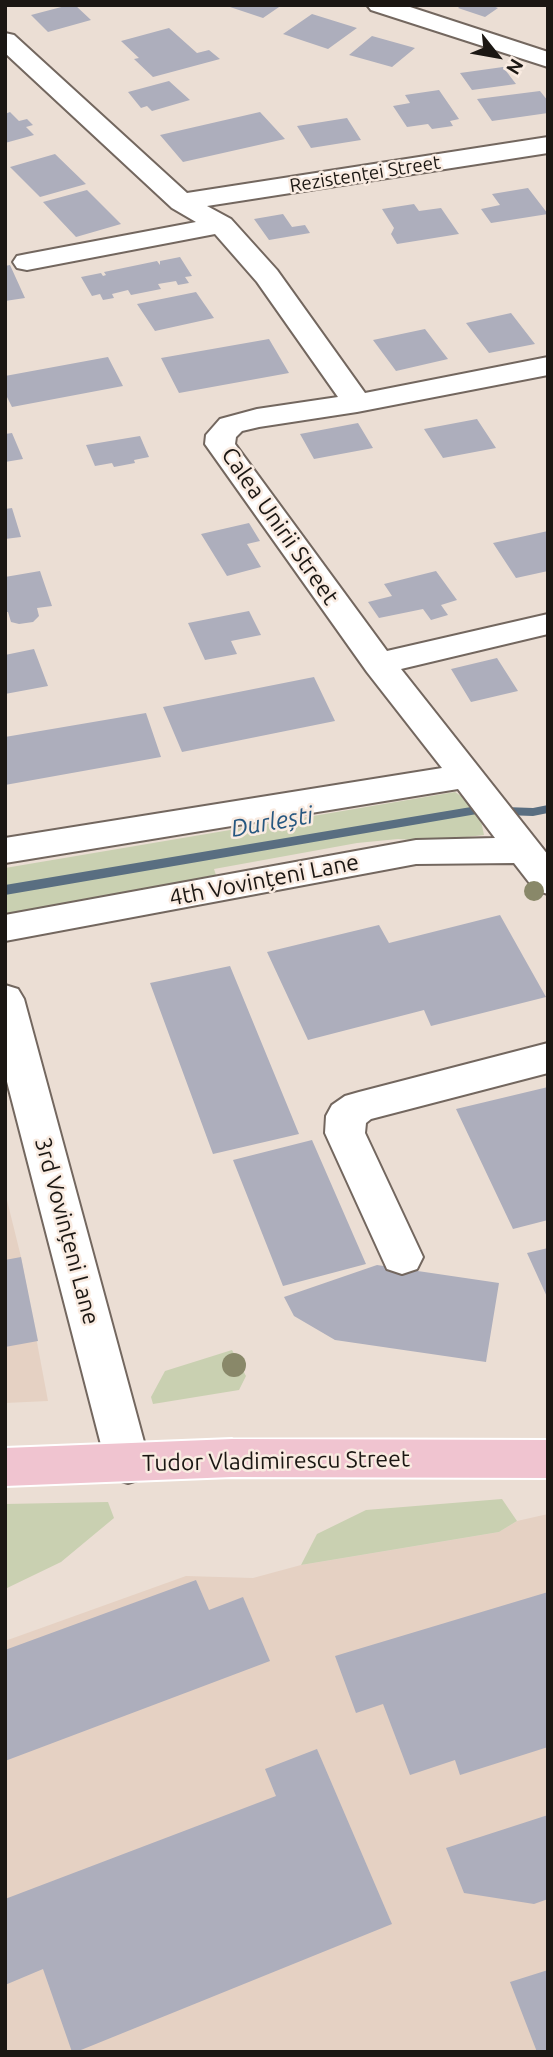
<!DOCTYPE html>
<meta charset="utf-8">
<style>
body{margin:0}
#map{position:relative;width:553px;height:2057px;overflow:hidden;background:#ebded4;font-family:Ubuntu,sans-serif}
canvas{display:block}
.frame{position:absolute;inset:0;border:7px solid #1b1713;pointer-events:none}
.north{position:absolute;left:462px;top:21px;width:70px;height:70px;-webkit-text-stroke:5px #f9ebe1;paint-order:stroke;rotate:121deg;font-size:19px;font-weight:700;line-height:28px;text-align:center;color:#1b1713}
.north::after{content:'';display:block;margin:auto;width:24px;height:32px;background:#1b1713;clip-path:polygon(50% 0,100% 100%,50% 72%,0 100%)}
</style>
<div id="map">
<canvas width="553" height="2057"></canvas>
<div class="frame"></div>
<div class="north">N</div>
</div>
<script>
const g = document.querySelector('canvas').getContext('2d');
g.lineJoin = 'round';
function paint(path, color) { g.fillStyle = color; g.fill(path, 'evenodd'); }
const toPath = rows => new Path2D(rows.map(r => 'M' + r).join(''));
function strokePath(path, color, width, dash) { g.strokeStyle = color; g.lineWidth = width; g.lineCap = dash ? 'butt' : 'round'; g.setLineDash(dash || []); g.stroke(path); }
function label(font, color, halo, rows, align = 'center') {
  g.font = font + ' Ubuntu,sans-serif'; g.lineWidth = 5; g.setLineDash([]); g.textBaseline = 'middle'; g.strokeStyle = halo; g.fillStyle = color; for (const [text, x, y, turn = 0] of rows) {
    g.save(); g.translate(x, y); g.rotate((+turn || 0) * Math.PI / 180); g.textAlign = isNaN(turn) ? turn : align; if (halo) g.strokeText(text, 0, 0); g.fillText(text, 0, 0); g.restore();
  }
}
paint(toPath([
 [5,1192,21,1257,48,1401,5,1403],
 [548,1514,548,2052,5,2052,5,1641,186,1576,253,1578,301,1565,499,1532,517,1521]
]), '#e5d1c3');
paint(toPath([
 [455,792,467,800,480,816,484,835,433,841,398,839,357,843,214,869,216,875,12,914,5,912,5,868],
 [232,1350,246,1376,239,1390,153,1404,151,1397,165,1371],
 [502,1499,517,1521,499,1532,301,1565,317,1534,366,1510],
 [108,1502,114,1518,61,1562,5,1589,5,1504]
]), '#c9d0b1');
paint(toPath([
 [548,805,548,813,533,816,477,814,5,895,5,885,477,806,533,808,548,805]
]), '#596e81');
paint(toPath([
 [69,5,75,5,91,20,48,32,31,15],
 [233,5,282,5,263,18,230,7],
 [461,5,490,5,498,8,485,17,458,8],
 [312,14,357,28,328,49,283,34],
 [169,28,197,53,209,50,220,59,153,77,134,59,139,58,121,41],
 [372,36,415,48,392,67,349,55],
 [503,67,516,84,472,90,460,73],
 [169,81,190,100,152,111,147,106,141,108,128,92],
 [439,90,459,119,450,121,453,126,432,129,428,124,407,127,393,106,410,103,405,95],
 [540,91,548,101,548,113,492,121,477,99],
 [10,112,19,121,27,119,33,125,26,127,34,135,5,143,5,114],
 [260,112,285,139,183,162,160,135],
 [347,118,361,140,311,148,297,126],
 [55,154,86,184,40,197,10,167],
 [528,188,548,214,491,223,481,209,500,205,492,194],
 [87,190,121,224,76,237,43,202],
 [414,204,419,211,441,208,459,234,397,244,391,234,394,228,382,209],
 [283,214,292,227,305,225,310,233,269,240,254,219],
 [180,257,192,276,185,277,189,283,178,285,176,281,158,284,161,289,131,295,128,290,112,294,114,298,103,300,100,294,92,296,81,277,101,273,103,276,106,275,104,272,157,261,160,265,160,261],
 [10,265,25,298,5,301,5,266],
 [196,292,214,318,155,331,137,304],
 [511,313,535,344,489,353,466,323],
 [425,329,448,359,396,371,373,340],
 [269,339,289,373,179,393,161,358],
 [108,357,123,386,12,407,5,393,5,376],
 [477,419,496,448,443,458,424,429],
 [358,423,373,448,314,459,300,434],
 [12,433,23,459,5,462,5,434],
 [140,436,149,457,134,460,135,463,114,467,112,463,95,466,86,445],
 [12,508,21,537,5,539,5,509],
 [249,523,260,541,247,544,261,567,227,576,201,534],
 [548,531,548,571,516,578,493,543],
 [40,571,52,606,37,608,39,616,33,622,19,624,11,622,8,612,5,612,5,577],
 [436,571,457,600,441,605,448,615,431,620,423,609,379,618,368,602,392,596,384,584],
 [249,611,261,635,231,641,237,654,205,660,188,623],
 [34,649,48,686,5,694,5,655],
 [497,658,518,691,471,702,451,669],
 [314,677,335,721,182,752,163,707],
 [146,713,161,757,5,785,5,737],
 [500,915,546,997,431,1026,424,1010,308,1040,267,952,379,925,389,943],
 [230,966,299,1134,213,1154,150,983],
 [548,1087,548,1220,513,1229,456,1109],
 [312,1140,366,1264,283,1286,233,1160],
 [548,1248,548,1299,527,1253],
 [21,1257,38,1341,5,1347,5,1260],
 [377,1265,499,1283,486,1362,335,1340,294,1316,284,1297],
 [196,1580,209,1610,243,1597,270,1661,5,1761,5,1650],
 [548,1592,548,1747,460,1775,455,1760,410,1775,383,1704,356,1713,335,1656],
 [317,1749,392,1924,76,2052,72,2052,43,1969,5,1985,5,1899,276,1796,265,1769],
 [548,1815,548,1899,534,1904,464,1893,446,1848],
 [548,1970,548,2052,537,2052,510,1982]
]), '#adaebc');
const minor = toPath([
 [367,5,404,5,548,52,548,67,371,10,367,5],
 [5,33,14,35,187,193,548,137,548,153,207,206,231,219,277,270,365,393,548,357,548,375,357,412,259,427,242,431,236,437,235,444,387,651,548,614,548,634,401,669,548,855,548,894,535,890,514,863,416,864,5,941,5,915,416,840,495,838,458,789,5,863,5,838,442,768,367,672,205,444,206,435,220,419,257,409,338,397,257,282,215,234,27,270,17,268,13,262,17,256,27,254,196,222,172,208,5,53,5,33],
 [5,985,18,989,24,999,150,1464,144,1478,128,1483,112,1478,106,1464,5,1074,5,985],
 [548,1043,548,1073,371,1119,366,1123,365,1133,423,1257,417,1269,402,1274,387,1269,325,1133,326,1116,332,1105,345,1096,359,1092,548,1043]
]);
const major = toPath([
 [232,1439,548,1440,548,1478,232,1477,5,1486,5,1448,232,1439]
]);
strokePath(minor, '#73675f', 4);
strokePath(major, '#fff', 4);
paint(minor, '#fff');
paint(major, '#f0c4d0');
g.fillStyle = '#898869';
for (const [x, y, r] of [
 [534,891,10],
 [234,1365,12]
]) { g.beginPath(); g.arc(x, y, r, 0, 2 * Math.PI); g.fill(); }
label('19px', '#1b1713', '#f9ebe1', [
 ["Rezistenței Street",365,174,-9]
]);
label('23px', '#1b1713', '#f9ebe1', [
 ["Calea Unirii Street",280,526,55],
 ["4th Vovințeni Lane",264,880,-11],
 ["3rd Vovințeni Lane",67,1231,75],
 ["Tudor Vladimirescu Street",276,1461,-1]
]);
label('italic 24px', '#265780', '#f9ebe1', [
 ["Durlești",272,822,-10]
]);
</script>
